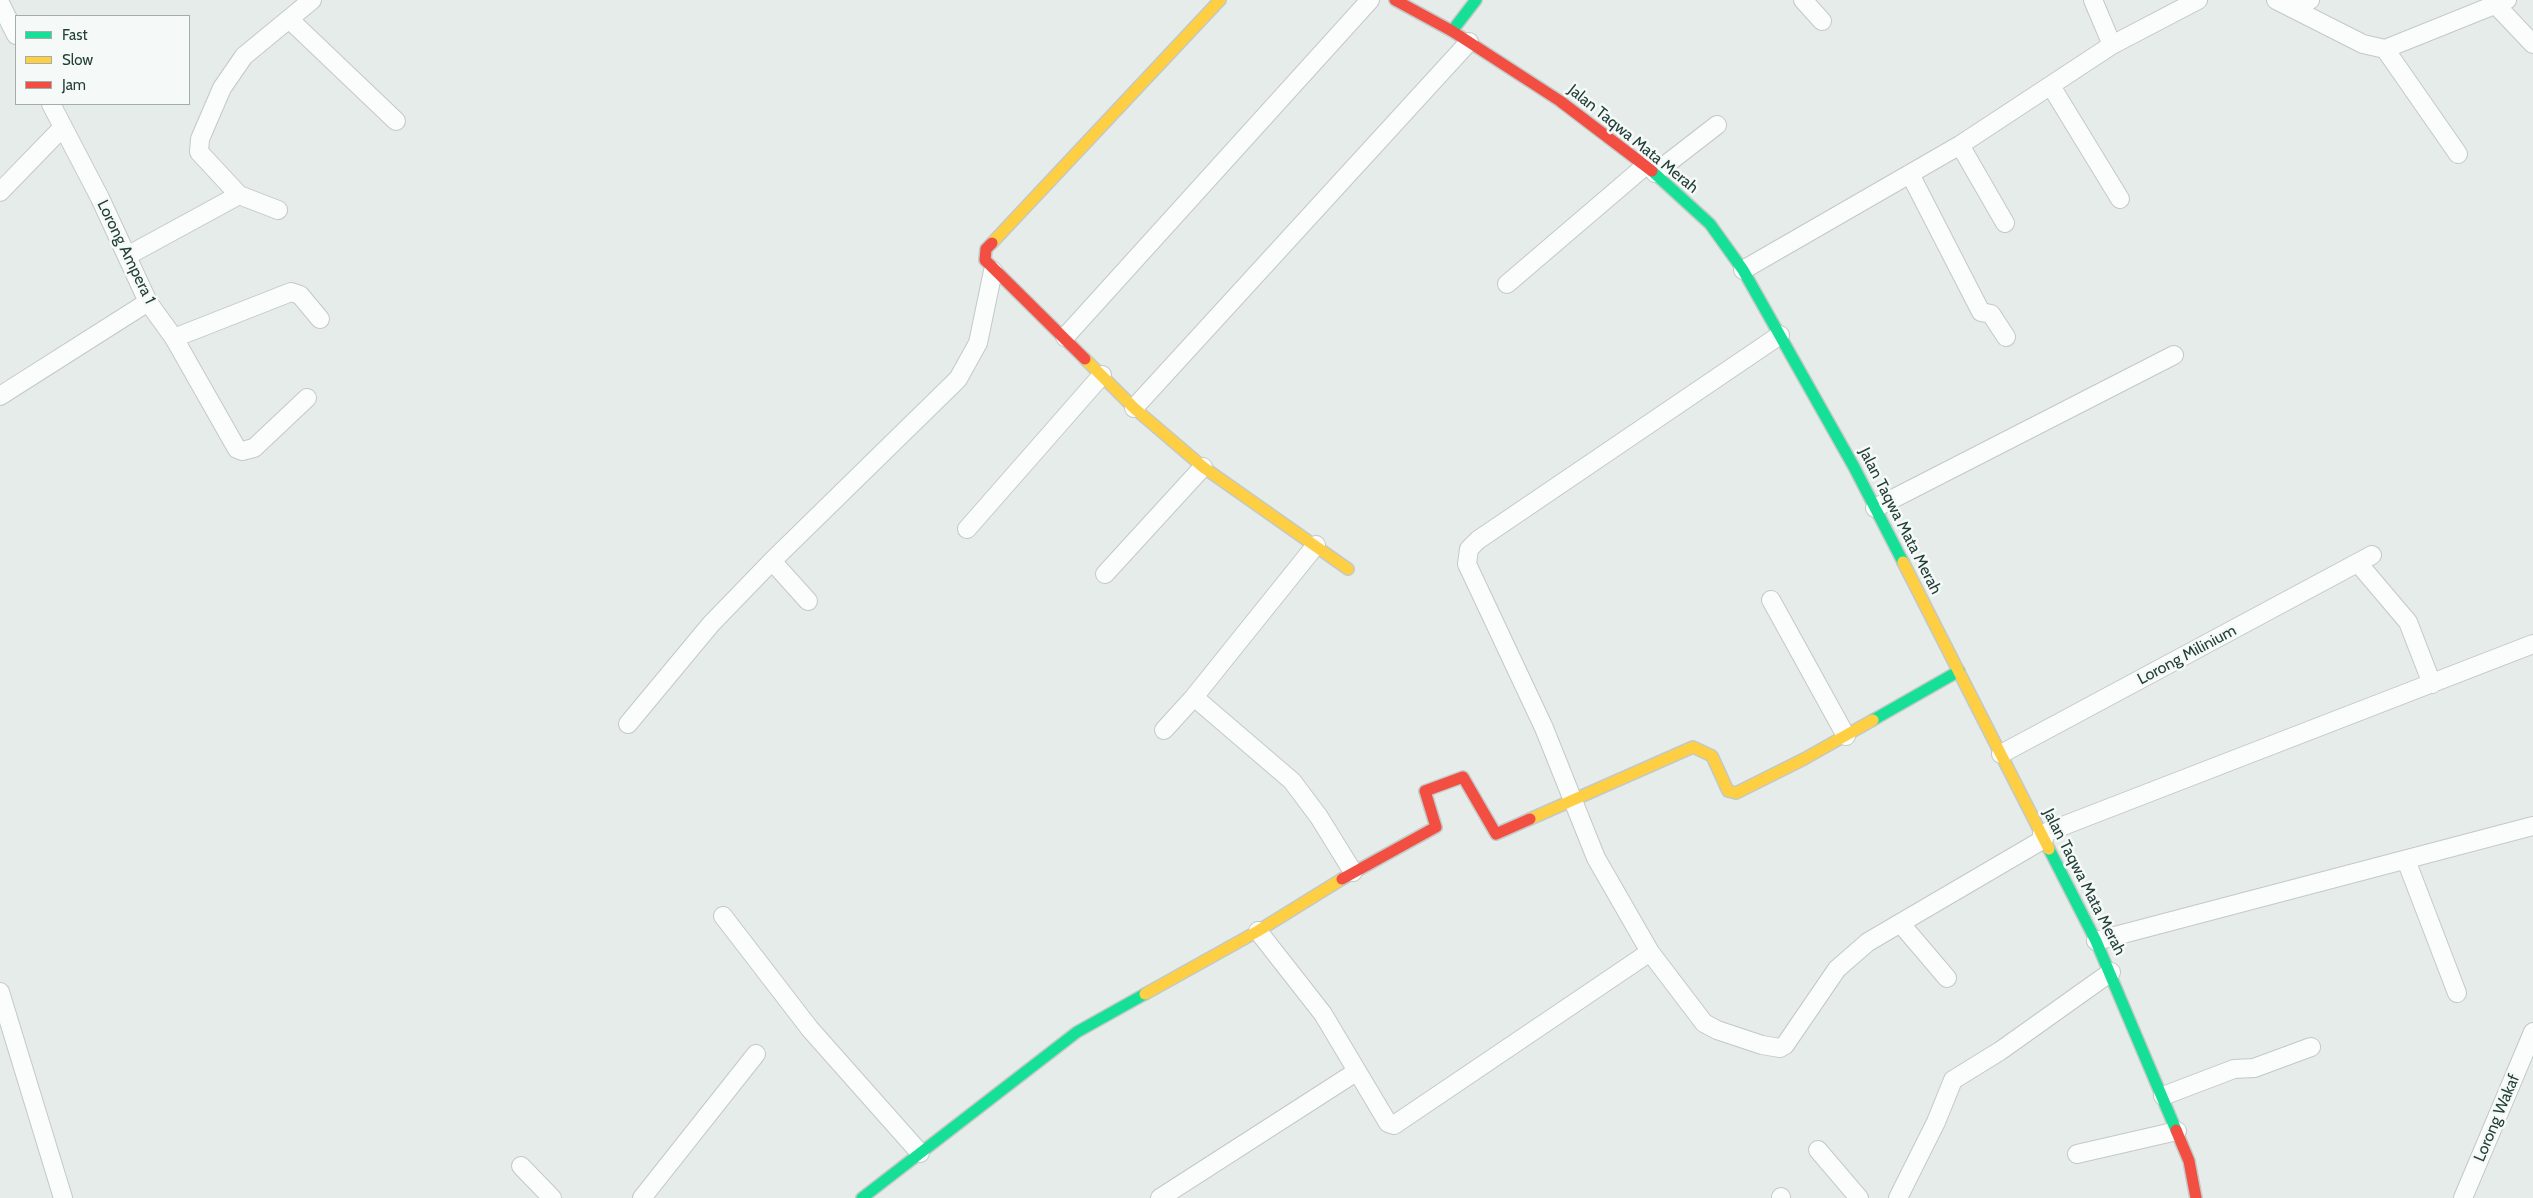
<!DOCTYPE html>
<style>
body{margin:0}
#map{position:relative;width:2533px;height:1198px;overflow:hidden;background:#e6ece9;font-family:Cabin,sans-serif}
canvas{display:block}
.legend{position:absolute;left:15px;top:15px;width:175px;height:90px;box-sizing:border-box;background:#f5faf8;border:1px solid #a1afab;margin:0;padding:6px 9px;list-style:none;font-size:15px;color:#243f38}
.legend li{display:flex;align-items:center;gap:10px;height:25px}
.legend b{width:25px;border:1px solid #a1afab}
</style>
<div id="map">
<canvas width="2533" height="1198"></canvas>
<ul class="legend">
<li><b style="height:6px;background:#16e098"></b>Fast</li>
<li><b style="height:6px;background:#ffcf43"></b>Slow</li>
<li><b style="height:6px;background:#f24e42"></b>Jam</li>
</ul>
</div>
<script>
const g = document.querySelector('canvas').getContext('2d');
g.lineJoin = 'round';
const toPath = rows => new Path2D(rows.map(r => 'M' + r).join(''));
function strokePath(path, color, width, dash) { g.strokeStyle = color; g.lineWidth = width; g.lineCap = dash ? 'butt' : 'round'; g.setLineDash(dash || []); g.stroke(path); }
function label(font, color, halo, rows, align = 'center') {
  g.font = font + ' Cabin,sans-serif'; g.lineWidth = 5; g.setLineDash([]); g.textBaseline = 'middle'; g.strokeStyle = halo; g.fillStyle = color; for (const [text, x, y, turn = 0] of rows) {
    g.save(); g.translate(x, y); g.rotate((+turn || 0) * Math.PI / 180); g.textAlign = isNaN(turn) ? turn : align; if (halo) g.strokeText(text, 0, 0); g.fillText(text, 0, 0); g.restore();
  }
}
const street = toPath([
 [1803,0,1822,21],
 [2093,0,2112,45],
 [2276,0,2363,44,2385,49,2507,0],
 [0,3,16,35],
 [2496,5,2533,44],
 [2294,9,2310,0],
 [289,19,396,121],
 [2385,49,2458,154],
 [2051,86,2120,199],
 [51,104,100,198,148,302,174,338,237,449,242,451,254,448,307,398],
 [1960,145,2005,223],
 [1655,173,1717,125],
 [1910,174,1981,312,1991,314,2006,337],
 [0,192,63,127],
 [278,210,239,195,199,152,200,139,222,88,244,56,312,0],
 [127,256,239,195],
 [1743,270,1960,145,2112,45,2198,0],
 [1507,284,1645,166],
 [1780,335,1478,540,1469,549,1467,564,1544,728,1596,858,1650,952,1704,1023,1717,1030,1762,1045,1780,1048,1785,1045,1837,969,1868,942,2044,839],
 [1065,337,1370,0],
 [174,338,291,292,300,295,320,319],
 [0,396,148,302],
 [1134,408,1469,42],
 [1875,508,2174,355],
 [967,529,1102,375],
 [1316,545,1194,697,1292,781,1319,817,1353,872],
 [772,561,808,601],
 [2358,563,2408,622,2432,684],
 [1105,574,1203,467],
 [1771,600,1846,736],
 [628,724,711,624,772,561,958,379,978,343,993,271],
 [1164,730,1194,697],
 [2001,754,2372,555],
 [2042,834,2533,644],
 [2406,860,2457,993],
 [723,916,810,1029,920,1153],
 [1901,924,1947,978],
 [1258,931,1323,1014,1388,1123,1394,1125,1650,952],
 [2096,941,2533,826],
 [0,992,63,1198],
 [2163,1096,2234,1069,2254,1068,2311,1047],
 [1818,1150,1859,1198],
 [2077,1154,2177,1131],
 [521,1166,552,1198],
 [642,1198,756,1054],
 [1160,1198,1356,1072],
 [1781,1198,1781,1197],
 [1898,1198,1936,1122,1953,1080,2000,1051,2111,972],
 [2463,1198,2533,1032]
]);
const fast = toPath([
 [1452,31,1476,0],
 [1652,171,1710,224,1743,270,1854,467,1903,562],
 [1873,720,1959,671],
 [2049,849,2096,941,2176,1130],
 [862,1198,1077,1032,1145,994]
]);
const slow = toPath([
 [992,243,1220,0],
 [1085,359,1134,408,1203,467,1348,569],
 [1903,562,2049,849],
 [1530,819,1693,747,1712,756,1728,791,1736,793,1804,759,1873,720],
 [1145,994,1258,931,1342,879]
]);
const jam = toPath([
 [1395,0,1452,31,1560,101,1652,171],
 [992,243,986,249,985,260,1085,359],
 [1342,879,1436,827,1425,791,1463,777,1496,834,1530,819],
 [2176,1130,2189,1161,2196,1198]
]);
strokePath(street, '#c3c9c6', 20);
strokePath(fast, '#c2c9c6', 14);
strokePath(slow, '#c2c9c6', 14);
strokePath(jam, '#c2c9c6', 14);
strokePath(street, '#fbfcfc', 18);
strokePath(fast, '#16e098', 11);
strokePath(slow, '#ffcf43', 11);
strokePath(jam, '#f24e42', 11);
label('16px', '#243f38', '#f5faf8', [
 ["Jalan Taqwa Mata Merah",1633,139,39],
 ["Lorong Ampera 1",126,252,64],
 ["Jalan Taqwa Mata Merah",1900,521,63],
 ["Lorong Milinium",2187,655,-28],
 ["Jalan Taqwa Mata Merah",2084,882,63],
 ["Lorong Wakaf",2497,1118,-67]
]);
</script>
